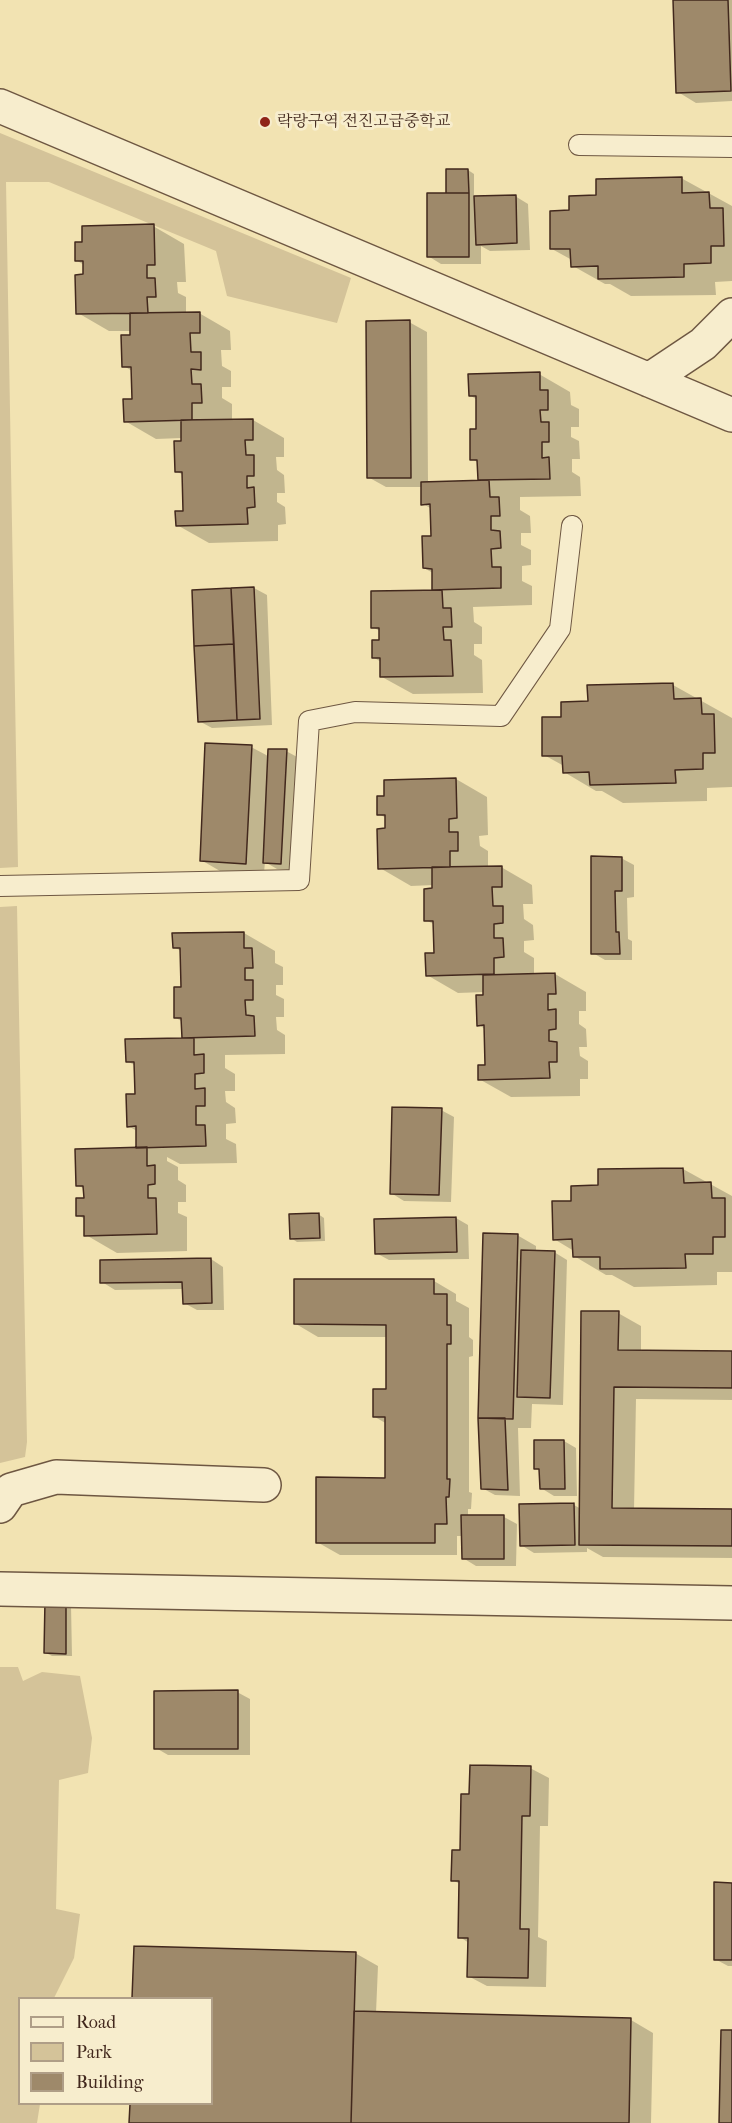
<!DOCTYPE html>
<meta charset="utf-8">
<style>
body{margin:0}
#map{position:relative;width:732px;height:2123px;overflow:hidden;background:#f2e3b2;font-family:"IM FELL French Canon",serif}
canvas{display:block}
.legend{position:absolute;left:18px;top:1997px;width:195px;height:108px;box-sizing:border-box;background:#f7edcd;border:2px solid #af9e87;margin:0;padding:8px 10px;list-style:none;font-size:18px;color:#42281d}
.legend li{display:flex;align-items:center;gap:12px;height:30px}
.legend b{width:30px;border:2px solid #af9e87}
</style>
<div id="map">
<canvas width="732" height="2123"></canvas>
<ul class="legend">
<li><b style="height:8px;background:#f7edcd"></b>Road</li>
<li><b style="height:16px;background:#d4c399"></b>Park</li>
<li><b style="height:16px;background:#9e896a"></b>Building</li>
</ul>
</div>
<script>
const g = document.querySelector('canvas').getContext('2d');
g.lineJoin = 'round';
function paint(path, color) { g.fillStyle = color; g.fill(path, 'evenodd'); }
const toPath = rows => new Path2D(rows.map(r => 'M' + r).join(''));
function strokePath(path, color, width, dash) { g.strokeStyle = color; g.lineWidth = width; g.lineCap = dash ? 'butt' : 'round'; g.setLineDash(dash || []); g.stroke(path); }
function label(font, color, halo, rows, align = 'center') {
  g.font = font + ' "IM FELL French Canon","Noto Serif KR",serif'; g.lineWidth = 6; g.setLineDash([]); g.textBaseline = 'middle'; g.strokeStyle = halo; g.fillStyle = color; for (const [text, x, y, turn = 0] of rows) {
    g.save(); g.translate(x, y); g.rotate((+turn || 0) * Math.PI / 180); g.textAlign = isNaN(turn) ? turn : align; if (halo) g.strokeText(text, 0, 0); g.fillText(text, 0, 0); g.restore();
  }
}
paint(toPath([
 [0,133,351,278,337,323,227,296,216,251,49,182,6,182,18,867,0,868],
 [17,906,27,1442,25,1457,0,1463,0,907],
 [0,1667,18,1667,23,1681,42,1672,80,1676,92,1738,88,1773,59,1780,56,1909,80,1914,74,1958,54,1998,20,1998,20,2104,40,2104,37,2123,0,2123]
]), '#d4c399');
paint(toPath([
 [675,0,732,0,732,101,696,103,678,92],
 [468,170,474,174,474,198,515,196,528,204,530,250,490,251,481,246,481,264,441,264,428,256,452,195],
 [681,178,732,206,732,281,715,282,716,295,631,296,610,284,605,284,573,266,572,260,552,249,571,212,597,196],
 [153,226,184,244,186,282,177,282,178,293,186,297,186,313,199,313,230,331,231,350,221,350,222,366,231,371,231,387,222,387,222,398,232,404,232,421,253,420,284,438,284,457,276,457,277,470,284,475,285,493,277,493,277,502,285,507,286,524,278,525,278,541,209,543,177,525,184,512,183,475,176,471,182,438,156,439,125,421,134,400,132,371,124,366,132,331,109,331,78,313,85,276,84,265,76,260],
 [409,322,427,332,428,483,479,482,479,463,472,459,478,431,477,400,470,395,539,374,570,392,571,405,579,409,579,427,571,427,571,437,579,441,580,459,572,459,572,472,580,477,581,496,520,497,520,510,530,516,531,533,521,533,521,545,531,550,531,565,522,566,522,581,532,586,532,605,473,607,474,622,482,627,482,644,474,644,474,655,482,660,483,693,413,694,382,677,381,662,373,657,380,642,381,632,373,627,433,591,433,573,424,568,432,538,432,509,423,504,422,487,386,487,368,477],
 [254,588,267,595,272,725,212,728,199,721,194,591],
 [673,685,732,718,732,787,707,788,707,801,623,803,602,791,596,791,564,772,564,766,544,755,563,718,589,703],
 [251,747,270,757,286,751,299,758,294,870,277,869,265,862,264,873,220,871,201,860],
 [456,779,487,797,488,835,479,836,480,846,488,851,488,867,501,867,532,885,533,904,523,904,524,919,533,925,534,940,524,941,524,952,534,958,534,975,555,974,586,992,586,1011,579,1011,579,1024,586,1029,587,1047,579,1047,580,1056,588,1061,588,1079,580,1079,580,1096,511,1097,479,1079,486,1067,485,1029,479,1025,485,992,458,993,427,975,435,954,435,925,426,920,434,885,411,886,380,868,387,830,386,818,379,814],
 [621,858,634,865,634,897,627,898,628,939,632,941,632,960,605,960,593,953],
 [244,933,275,951,275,963,283,967,283,985,276,985,276,995,284,999,284,1017,276,1017,277,1030,285,1035,285,1054,225,1055,225,1068,235,1074,235,1091,225,1091,226,1102,235,1108,236,1123,226,1124,226,1139,236,1144,237,1163,180,1164,167,1157,167,1161,178,1167,178,1180,186,1185,186,1202,178,1202,178,1213,187,1217,187,1251,117,1253,86,1235,86,1220,78,1215,85,1200,85,1189,77,1185,138,1149,137,1131,128,1126,137,1096,136,1066,127,1061,184,1040,183,1022,176,1018,182,989,181,951,174,947],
 [441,1110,454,1117,451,1202,404,1201,391,1193],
 [683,1169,732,1196,732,1272,717,1272,717,1285,634,1287,612,1275,606,1275,574,1256,574,1251,554,1239,573,1203,600,1187],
 [318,1214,324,1218,325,1241,297,1242,291,1238],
 [456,1218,468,1225,469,1259,389,1260,376,1253],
 [517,1235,536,1246,536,1252,554,1252,567,1260,563,1405,532,1404,531,1428,518,1428,520,1496,495,1495,482,1488],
 [211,1259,223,1267,224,1310,197,1310,184,1303,183,1289,115,1290,102,1282],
 [434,1281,456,1294,456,1301,469,1308,469,1337,473,1340,473,1356,469,1357,469,1492,472,1493,471,1509,468,1509,468,1517,504,1517,517,1524,516,1566,476,1566,463,1558,463,1536,457,1536,457,1555,340,1555,317,1542,387,1479,387,1424,375,1417,387,1391,388,1337,318,1337,296,1324],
 [618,1313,641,1326,641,1351,732,1352,732,1400,636,1399,634,1510,732,1511,732,1558,603,1557,587,1548,587,1552,534,1553,521,1545,574,1505,581,1509],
 [564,1441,576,1448,577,1496,554,1496,541,1488,541,1471,535,1468],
 [46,1601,71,1605,72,1656,52,1656,46,1653],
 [237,1692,250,1699,250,1755,168,1755,156,1748],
 [530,1768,549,1778,548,1826,540,1826,538,1937,547,1941,546,1987,487,1986,468,1976,469,1943,460,1937,461,1885,453,1880,461,1852,471,1796],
 [732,1884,732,1966,728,1966,715,1959],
 [135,1948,355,1953,378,1966,376,2013,631,2020,653,2033,651,2123,131,2123,131,2104,212,2104,212,1998,134,1998]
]), '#0003');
const building = toPath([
 [673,0,728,0,731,91,676,93,673,0],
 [446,169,468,169,469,193,446,193,446,169],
 [682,177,682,193,709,192,710,208,723,208,724,246,711,246,711,263,684,264,684,277,598,279,598,266,571,267,570,249,550,249,550,211,569,210,569,196,596,195,596,179,682,177],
 [427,193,469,193,469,257,427,257,427,193],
 [516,195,517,243,476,245,474,196,516,195],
 [154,224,155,265,147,265,147,278,155,278,156,297,147,297,148,313,76,314,75,275,83,274,83,261,75,261,75,242,82,242,82,226,154,224],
 [200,312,200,333,190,333,191,352,201,352,201,370,191,369,192,384,201,384,202,403,192,403,192,420,124,422,123,399,132,399,131,367,122,367,121,335,130,335,130,313,200,312],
 [410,320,411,478,367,478,366,321,410,320],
 [540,372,540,390,548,390,548,410,540,410,541,422,549,422,549,442,542,442,542,458,549,457,550,479,478,480,477,460,470,460,470,429,476,429,476,396,469,396,468,374,540,372],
 [253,419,253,440,245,440,246,455,254,455,254,476,247,476,247,488,254,487,255,507,247,508,248,524,176,526,175,511,183,511,182,472,175,472,174,441,181,441,181,420,253,419],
 [489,480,490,497,499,497,500,516,491,516,491,530,500,531,501,548,491,549,492,567,501,567,501,588,432,590,432,569,423,568,422,536,431,536,430,504,421,505,421,482,489,480],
 [254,587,260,719,237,720,231,588,254,587],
 [231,588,234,644,194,646,192,590,231,588],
 [442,590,443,608,451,608,452,627,443,627,444,640,451,640,453,676,380,677,380,658,372,658,372,640,379,640,379,628,371,628,371,591,442,590],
 [234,644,237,720,198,722,194,646,234,644],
 [673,683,674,699,701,698,702,714,714,714,715,753,703,753,703,769,675,770,676,783,590,785,589,772,563,773,562,756,542,756,542,717,561,717,561,702,588,701,587,685,673,683],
 [205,743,252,745,246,864,200,861,205,743],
 [268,749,287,749,281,864,263,863,268,749],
 [456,778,457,818,449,819,449,832,458,832,458,851,450,851,450,867,378,869,377,829,385,828,385,815,377,815,377,796,384,796,384,780,456,778],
 [591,856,622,857,622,891,615,891,616,932,619,932,620,954,591,954,591,856],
 [502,866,502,887,492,887,493,906,503,906,503,923,494,924,494,938,503,938,504,957,494,958,494,974,426,976,425,953,434,953,433,921,424,921,424,889,432,888,432,867,502,866],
 [244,932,244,948,252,948,253,968,245,968,245,980,253,980,253,1000,245,1000,246,1015,254,1016,255,1036,182,1038,181,1018,174,1018,174,987,181,987,180,948,173,948,172,933,244,932],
 [555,973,556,994,548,994,548,1010,556,1009,556,1029,549,1030,549,1041,557,1042,557,1062,549,1062,550,1078,478,1080,478,1065,485,1065,484,1025,477,1026,476,995,483,995,483,975,555,973],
 [182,1038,194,1038,194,1055,204,1054,204,1073,195,1074,195,1089,205,1088,205,1106,196,1106,196,1125,205,1125,206,1146,136,1148,136,1126,127,1127,126,1094,135,1094,134,1062,126,1062,125,1039,182,1038],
 [392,1107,442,1108,439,1195,390,1194,392,1107],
 [147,1147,147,1166,155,1165,155,1184,148,1185,148,1198,156,1198,157,1234,84,1236,84,1216,76,1216,76,1198,84,1198,83,1186,76,1186,75,1149,147,1147],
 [683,1168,684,1183,711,1182,712,1198,725,1198,725,1237,713,1237,713,1254,685,1254,686,1268,600,1269,600,1257,573,1257,572,1239,553,1240,552,1201,571,1201,571,1186,598,1185,598,1169,683,1168],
 [319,1213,320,1238,290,1239,289,1214,319,1213],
 [456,1217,457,1252,375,1254,374,1219,456,1217],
 [483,1233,518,1234,513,1419,478,1418,483,1233],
 [521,1250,555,1251,550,1398,517,1397,521,1250],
 [211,1258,212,1303,183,1304,182,1282,100,1283,100,1260,211,1258],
 [294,1279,434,1279,434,1294,447,1294,447,1325,451,1325,451,1344,447,1344,447,1479,450,1479,449,1497,446,1497,447,1524,435,1524,435,1543,316,1543,316,1477,385,1478,385,1417,373,1417,373,1389,386,1389,386,1325,294,1324,294,1279],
 [581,1311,619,1311,618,1350,732,1351,732,1388,614,1387,612,1508,732,1509,732,1546,579,1545,581,1311],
 [478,1418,505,1418,508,1490,481,1489,478,1418],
 [534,1440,564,1440,565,1489,540,1489,539,1469,534,1469,534,1440],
 [574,1503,575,1545,520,1546,519,1504,574,1503],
 [461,1515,504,1515,504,1559,462,1559,461,1515],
 [45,1600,66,1600,66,1654,44,1653,45,1600],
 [238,1690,238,1749,154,1749,154,1691,238,1690],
 [470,1765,531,1766,530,1816,522,1816,520,1929,529,1929,528,1978,467,1977,468,1938,458,1938,459,1881,451,1881,452,1850,460,1850,461,1794,469,1794,470,1765],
 [714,1882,732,1883,732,1960,714,1960,714,1882],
 [134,1946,356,1952,351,2123,129,2123,130,2104,212,2104,212,1998,132,1998,134,1946],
 [354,2011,631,2018,629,2123,351,2123,354,2011],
 [721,2030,732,2030,732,2123,719,2123,721,2030]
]);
paint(building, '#9e896a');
strokePath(building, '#42281d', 1.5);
const lane = toPath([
 [579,145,732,147],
 [0,886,299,880,309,721,355,712,501,716,560,629,572,526]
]);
const street = toPath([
 [0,106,732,415],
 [649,380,703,344,732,315],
 [0,1506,11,1490,56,1477,264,1485],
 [0,1589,732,1603]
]);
strokePath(lane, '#6e5742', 22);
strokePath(street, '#6e5742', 36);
strokePath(lane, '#f7edcd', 20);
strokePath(street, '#f7edcd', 33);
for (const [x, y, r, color] of [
 [265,122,6,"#8f2418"]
]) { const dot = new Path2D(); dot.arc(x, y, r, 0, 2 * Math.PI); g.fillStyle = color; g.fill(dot); strokePath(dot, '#f7edcd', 2); }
label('16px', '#42281d', '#f7edcd', [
 ["락랑구역 전진고급중학교",277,122]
], 'left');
</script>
